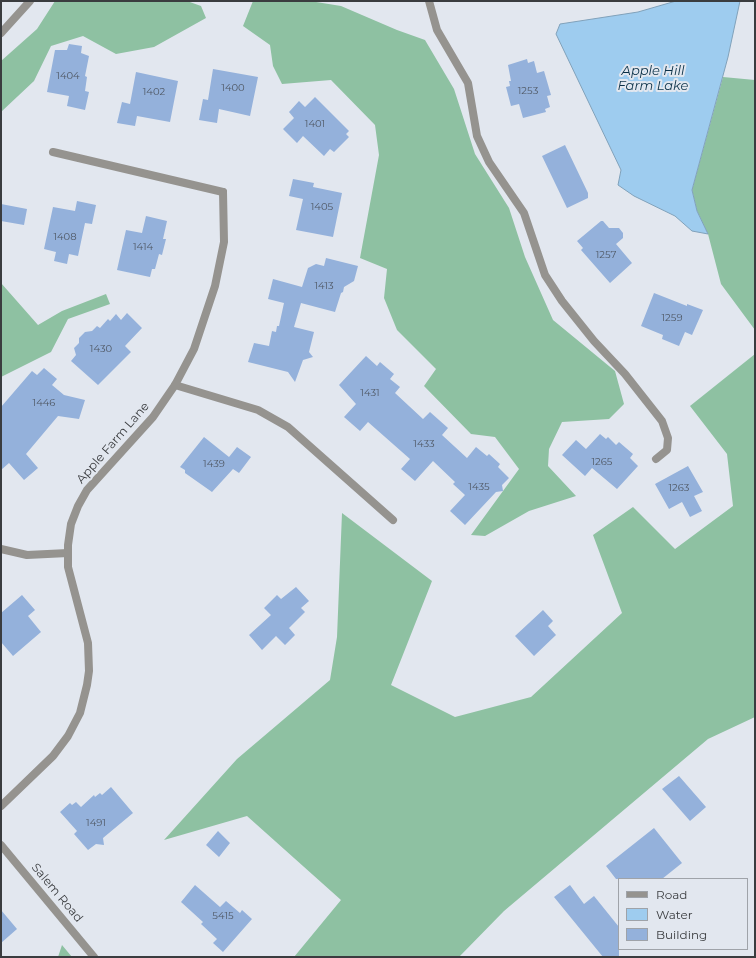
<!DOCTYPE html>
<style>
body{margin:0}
#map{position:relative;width:756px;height:958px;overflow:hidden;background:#e2e7ef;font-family:Montserrat,sans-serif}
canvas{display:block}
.frame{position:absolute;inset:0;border:2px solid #3a3c3f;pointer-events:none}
.legend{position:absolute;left:618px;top:878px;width:130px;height:72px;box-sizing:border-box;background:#e2e7ef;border:1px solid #9fa3a9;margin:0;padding:5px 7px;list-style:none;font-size:12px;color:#3a3c3f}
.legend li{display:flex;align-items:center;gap:8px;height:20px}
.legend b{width:20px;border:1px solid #9fa3a9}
</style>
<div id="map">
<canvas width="756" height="958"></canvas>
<div class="frame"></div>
<ul class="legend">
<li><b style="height:5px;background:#95938f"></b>Road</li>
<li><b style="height:11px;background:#9eccef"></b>Water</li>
<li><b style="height:11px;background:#94b1db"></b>Building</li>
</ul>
</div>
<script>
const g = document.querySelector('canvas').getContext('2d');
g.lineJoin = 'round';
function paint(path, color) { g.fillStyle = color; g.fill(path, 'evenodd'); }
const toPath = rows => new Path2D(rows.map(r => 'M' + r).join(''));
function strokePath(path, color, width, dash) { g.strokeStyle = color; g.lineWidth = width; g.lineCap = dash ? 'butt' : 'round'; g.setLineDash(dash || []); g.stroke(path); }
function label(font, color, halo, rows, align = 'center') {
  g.font = font + ' Montserrat,sans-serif'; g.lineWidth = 4; g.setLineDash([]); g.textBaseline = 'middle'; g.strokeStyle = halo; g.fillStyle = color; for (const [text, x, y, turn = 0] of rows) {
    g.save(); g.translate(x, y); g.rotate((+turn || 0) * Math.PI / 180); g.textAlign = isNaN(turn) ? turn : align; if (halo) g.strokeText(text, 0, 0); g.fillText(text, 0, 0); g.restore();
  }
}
paint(toPath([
 [55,1,187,1,201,6,206,18,154,47,116,54,83,36,51,46,34,81,1,112,1,61,37,29],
 [253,1,310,1,341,6,397,30,425,40,454,89,475,154,509,208,525,257,553,320,615,371,624,404,609,419,562,422,549,449,548,466,576,496,529,511,485,536,471,535,519,469,495,437,471,434,424,386,436,369,397,330,384,298,387,269,360,258,379,155,375,125,331,80,282,84,273,66,270,45,243,26],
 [723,77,755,80,755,330,721,284,708,234,697,211,692,190],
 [1,283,38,325,62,311,106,294,110,304,68,319,51,352,1,377],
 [755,354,755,717,708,739,504,911,459,957,294,957,341,900,247,816,164,840,237,759,330,680,337,637,342,513,432,581,391,685,455,717,531,697,622,613,593,535,633,507,675,549,733,506,727,454,690,406],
 [62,945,72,957,58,957]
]), '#8ec1a2');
const water = toPath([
 [676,1,740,1,728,57,692,190,697,211,708,234,692,231,675,216,634,196,618,185,621,170,556,34,560,24,638,12,676,1]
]);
paint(water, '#9eccef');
strokePath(water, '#80a1ba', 1);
paint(toPath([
 [69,44,82,46,81,53,89,56,85,76,87,77,85,91,89,92,85,110,67,106,69,96,47,92,55,50,67,50],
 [527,59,528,63,534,61,537,73,544,71,551,95,547,96,550,107,545,109,546,112,523,118,519,104,511,106,506,87,510,86,509,81,511,81,508,65],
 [213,69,258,77,250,116,219,109,217,123,199,120,203,99,208,100],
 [136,72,178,81,170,122,137,116,135,126,117,123,122,102,130,104],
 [315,97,349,131,346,134,349,137,334,152,330,149,324,156,303,136,297,143,283,129,294,118,289,112,299,101,305,107],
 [565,145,588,193,588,198,567,208,542,156],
 [293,179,314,183,313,187,342,193,333,237,296,230,303,199,289,196],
 [77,201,96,205,92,224,85,223,78,256,69,254,67,264,54,261,56,252,44,249,53,207,75,211],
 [1,204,27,209,24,225,1,221],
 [146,216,167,221,163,239,166,239,162,255,159,254,155,269,152,269,150,277,117,270,126,230,142,233],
 [601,221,603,221,609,228,619,228,623,233,623,238,616,244,632,263,610,283,581,250,583,248,577,241],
 [326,258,358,266,354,281,344,287,343,292,341,293,335,312,301,303,294,327,314,332,309,352,313,357,303,360,295,382,288,372,248,362,254,343,269,346,272,331,276,332,277,326,279,326,284,303,268,299,273,279,302,287,308,268,316,264,324,266],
 [654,293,687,306,687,304,703,310,692,335,685,332,679,346,662,339,663,335,641,326],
 [127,313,142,328,125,346,131,352,98,385,71,361,76,355,74,348,79,343,79,338,85,332,92,331,97,326,100,328,108,319,110,321,116,314,121,320],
 [366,356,377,366,380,362,394,374,390,379,400,387,395,393,423,419,430,412,448,428,442,435,467,458,476,447,487,456,489,454,500,464,498,467,509,478,502,485,503,491,496,492,465,525,450,511,465,495,453,484,455,482,433,461,415,481,401,469,410,459,368,422,360,431,344,417,356,404,339,385],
 [44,368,57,379,52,385,64,395,85,400,79,419,58,416,26,454,38,468,24,480,9,463,1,470,1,407,32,371,37,375],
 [600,434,606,439,608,437,616,445,619,442,633,454,630,458,638,466,617,489,592,468,585,476,562,455,576,440,586,449],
 [204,437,229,457,237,447,251,457,239,473,233,469,212,492,185,473,185,470,180,467],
 [688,466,703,492,694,496,702,511,690,517,682,502,669,509,655,484],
 [296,587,309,601,301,608,305,612,289,628,295,635,285,645,276,636,262,650,249,635,271,615,264,608,277,595,281,599],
 [22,595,35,610,28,616,41,632,13,656,1,642,1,613],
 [543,610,553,621,548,626,556,635,534,656,515,636],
 [679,776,706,807,690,821,662,789],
 [111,787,133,813,103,838,104,845,96,844,88,850,74,834,77,831,60,812,70,803,72,805,76,802,81,807,94,795,95,797,100,793,102,795],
 [654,828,682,863,662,879,616,879,606,866],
 [218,831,230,843,219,857,206,845],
 [195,885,220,907,226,901,240,913,242,910,252,919,223,952,213,943,217,939,201,924,203,922,181,902],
 [570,885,584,904,594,896,619,927,619,957,603,957,554,897],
 [1,910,17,929,1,943]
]), '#94b1db');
strokePath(toPath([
 [429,1,437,30,468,83,477,136,489,162,524,213,545,275,562,301,594,341,625,374,662,421,668,438,667,450,656,459],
 [53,152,223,192],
 [175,385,258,410,288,427,393,520],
 [1,549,27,555,68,553]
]), '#95938f', 8);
strokePath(toPath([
 [1,33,30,1],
 [1,806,53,756,68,736,80,713,87,685,89,671,88,643,68,567,68,545,71,524,78,506,87,490,153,417,175,385,194,349,215,286,224,242,223,192]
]), '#95938f', 8);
strokePath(toPath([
 [1,845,94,957]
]), '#95938f', 8);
label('10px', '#505966', null, [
 ["1404",68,76],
 ["1400",233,88],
 ["1253",528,91],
 ["1402",154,92],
 ["1401",315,124],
 ["1405",322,207],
 ["1408",65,237],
 ["1414",143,247],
 ["1257",606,255],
 ["1413",324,286],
 ["1259",672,318],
 ["1430",101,349],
 ["1431",370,393],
 ["1446",44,403],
 ["1433",424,444],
 ["1265",602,462],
 ["1439",214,464],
 ["1435",479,487],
 ["1263",679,488],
 ["1491",96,823],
 ["5415",223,916]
]);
label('12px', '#3a3c3f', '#e2e7ef', [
 ["Apple Farm Lane",113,443,-49],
 ["Salem Road",57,893,50]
]);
label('italic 13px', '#0b3148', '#e2e7ef', [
 ["Apple Hill",653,71],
 ["Farm Lake",653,86]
]);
</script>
